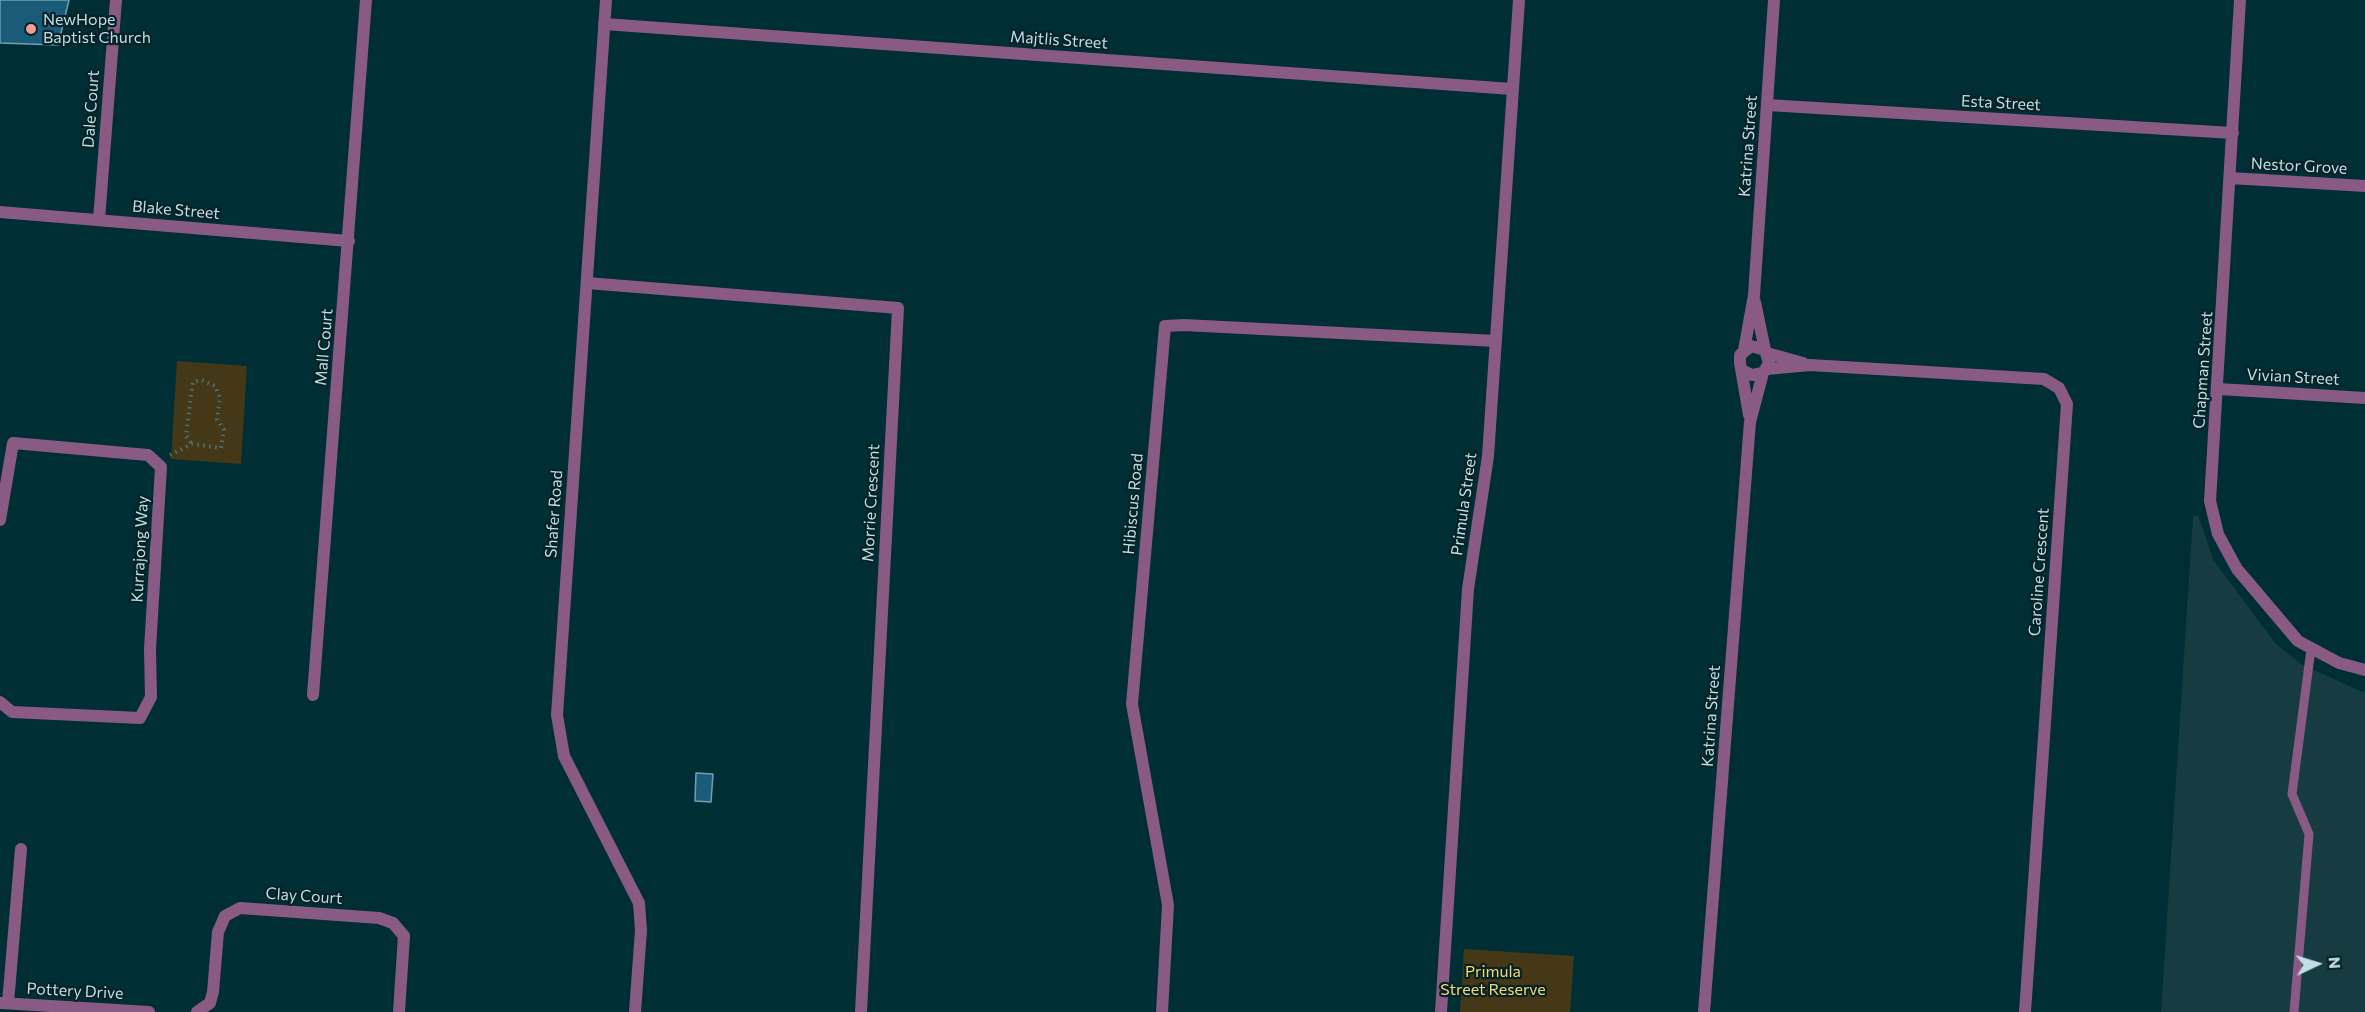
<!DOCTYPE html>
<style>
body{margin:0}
#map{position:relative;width:2365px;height:1012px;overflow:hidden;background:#002e35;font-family:Commissioner,sans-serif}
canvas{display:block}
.north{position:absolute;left:2287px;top:934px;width:60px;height:60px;-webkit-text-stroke:4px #032328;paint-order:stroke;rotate:86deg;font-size:16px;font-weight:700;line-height:24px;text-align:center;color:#c1dee3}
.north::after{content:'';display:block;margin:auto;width:21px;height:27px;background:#c1dee3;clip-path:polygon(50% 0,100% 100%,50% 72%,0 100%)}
</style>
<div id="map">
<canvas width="2365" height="1012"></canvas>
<div class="north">N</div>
</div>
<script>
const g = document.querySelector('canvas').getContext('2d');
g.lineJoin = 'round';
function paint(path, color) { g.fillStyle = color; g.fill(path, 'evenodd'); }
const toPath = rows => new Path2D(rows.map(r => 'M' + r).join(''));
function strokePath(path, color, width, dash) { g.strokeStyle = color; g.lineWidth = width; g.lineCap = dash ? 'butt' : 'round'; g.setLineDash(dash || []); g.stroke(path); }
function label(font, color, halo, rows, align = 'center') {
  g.font = font + ' Commissioner,sans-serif'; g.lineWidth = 4.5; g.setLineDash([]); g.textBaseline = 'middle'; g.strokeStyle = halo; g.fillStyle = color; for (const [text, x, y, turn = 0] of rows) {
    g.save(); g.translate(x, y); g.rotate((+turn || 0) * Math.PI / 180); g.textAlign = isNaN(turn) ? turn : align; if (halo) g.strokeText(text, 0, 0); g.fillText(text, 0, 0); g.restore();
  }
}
paint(toPath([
 [2193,516,2198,516,2214,561,2276,644,2301,664,2365,693,2365,1012,2161,1012]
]), '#163b41');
paint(toPath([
 [177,361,247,366,241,464,171,459],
 [1464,949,1574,956,1570,1012,1460,1012]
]), '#443817');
const building = toPath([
 [0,0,69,0,58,45,0,43,0,0],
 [696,773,713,774,711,802,695,801,696,773]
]);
paint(building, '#1a5c77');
strokePath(building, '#6fa0b8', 1.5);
strokePath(toPath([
 [170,455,192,444,221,448,224,430,217,419,220,398,215,386,201,380,193,382,191,395,186,436,192,444]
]), '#4c7379', 4, [1.5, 4.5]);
strokePath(toPath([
 [2294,1012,2309,834,2292,794,2311,649]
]), '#885a84', 9);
strokePath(toPath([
 [606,0,557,715,564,756,639,903,641,930,635,1012],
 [2240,0,2210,501,2218,534,2237,569,2298,641,2339,663,2365,670],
 [604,24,1512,89],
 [1767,105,2233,133],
 [2230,178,2365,186],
 [0,212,349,241],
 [99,220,116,0],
 [587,283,898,308,861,1012],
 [1767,353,1803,363],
 [1767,369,1810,365,2044,379,2059,388,2067,404,2025,1012],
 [2219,389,2365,398],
 [0,520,13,443,148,455,161,467,150,649,151,697,140,718,12,712,0,702],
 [313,695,366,0],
 [1,1003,149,1012],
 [8,1003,21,849],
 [197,1012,210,1003,213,992,218,932,225,916,240,908,379,918,393,923,404,936,399,1012],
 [1162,1012,1168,905,1132,704,1165,326,1184,325,1496,341],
 [1441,1012,1468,589,1488,456,1519,0]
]), '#885a84', 12);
strokePath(toPath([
 [1755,302,1765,350],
 [1744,350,1754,295,1774,0],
 [1742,370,1752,375,1763,373,1769,363,1765,350,1751,346,1740,355,1740,363,1749,415],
 [1704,1012,1750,422,1763,373]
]), '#885a84', 12);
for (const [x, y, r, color] of [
 [31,29,6,"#f59d8f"]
]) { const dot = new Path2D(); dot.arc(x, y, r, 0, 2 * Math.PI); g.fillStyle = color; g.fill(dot); strokePath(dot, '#032328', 2); }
label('16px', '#c1dee3', '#032328', [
 ["NewHope",43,20],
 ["Baptist Church",43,38]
], 'left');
label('16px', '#c1dee3', '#032328', [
 ["Majtlis Street",1059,40,4],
 ["Esta Street",2001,103,3],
 ["Dale Court",91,109,-86],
 ["Katrina Street",1748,146,-86],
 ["Nestor Grove",2299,166,3],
 ["Blake Street",176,210,5],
 ["Mall Court",324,347,-85],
 ["Chapman Street",2203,370,-86],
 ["Vivian Street",2293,377,3],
 ["Morrie Crescent",871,503,-87],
 ["Hibiscus Road",1133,504,-85],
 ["Primula Street",1464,504,-82],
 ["Shafer Road",554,514,-86],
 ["Kurrajong Way",140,549,-87],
 ["Caroline Crescent",2039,572,-86],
 ["Katrina Street",1711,716,-86],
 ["Clay Court",304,896,4],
 ["Pottery Drive",75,991,3]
]);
label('16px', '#fbd670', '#032328', [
 ["Primula",1493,972],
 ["Street Reserve",1493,990]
]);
</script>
